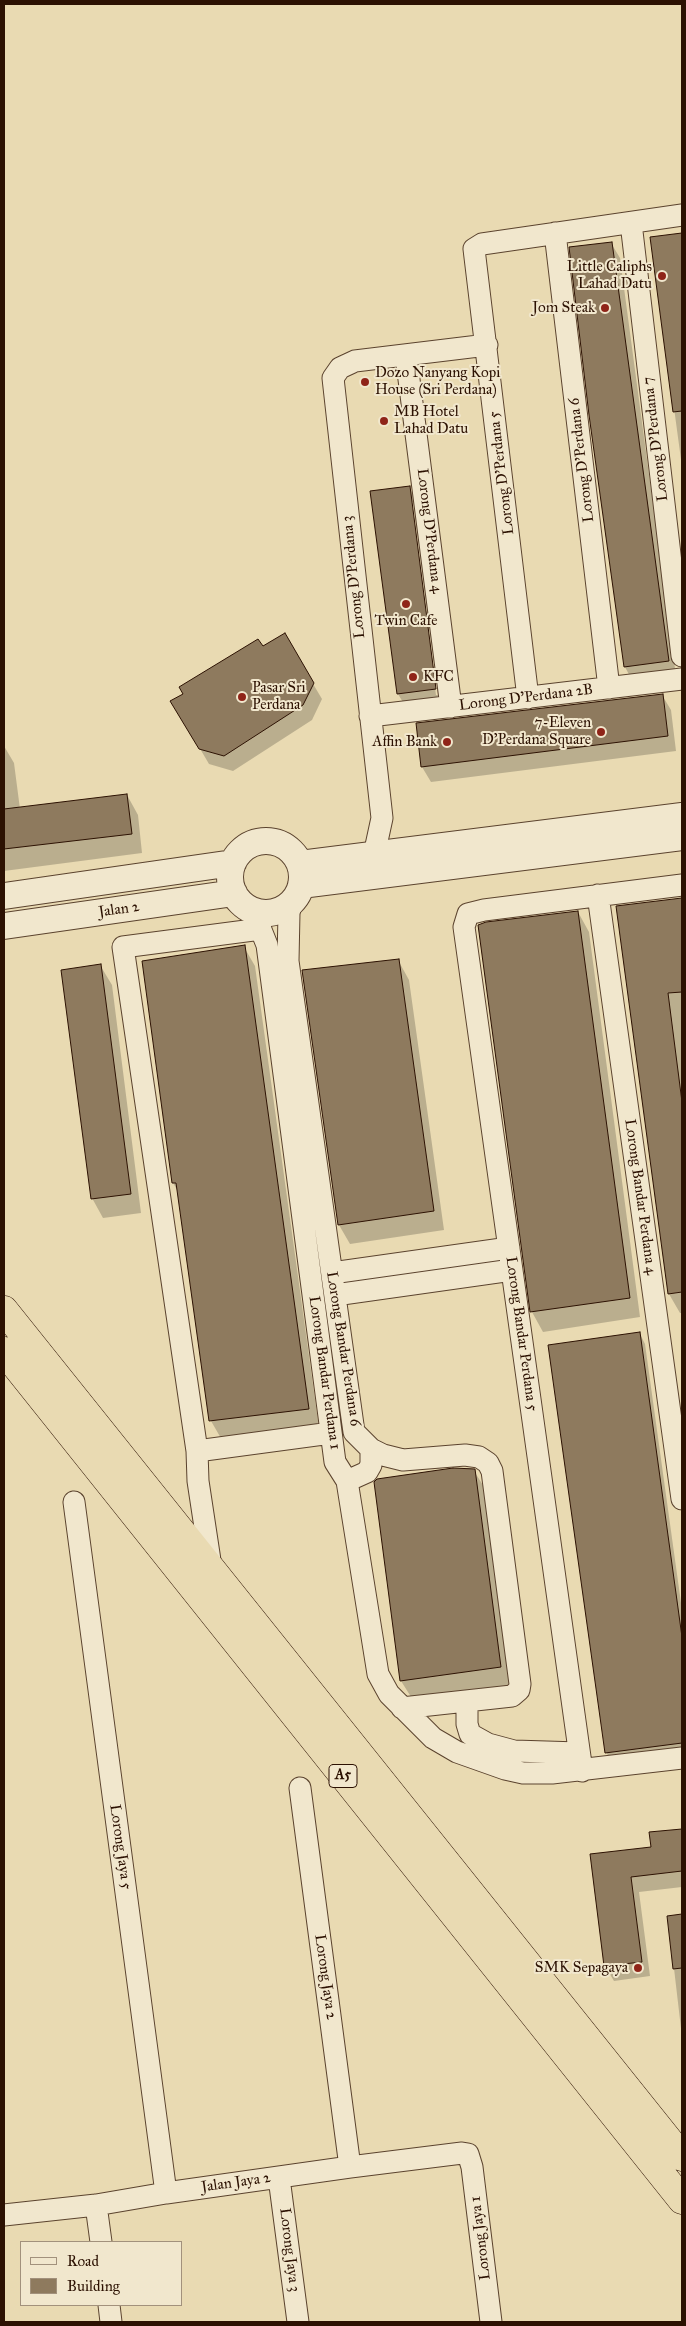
<!DOCTYPE html>
<style>
body{margin:0}
#map{position:relative;width:686px;height:2326px;overflow:hidden;background:#e9dab2;font-family:"IM FELL Great Primer",serif}
canvas{display:block}
.frame{position:absolute;inset:0;border:5px solid #2c1102;pointer-events:none}
.legend{position:absolute;left:20px;top:2241px;width:162px;height:65px;box-sizing:border-box;background:#f1e7cd;border:1px solid #a2917c;margin:0;padding:6px 9px;list-style:none;font-size:15px;color:#2c1102}
.legend li{display:flex;align-items:center;gap:10px;height:25px}
.legend b{width:25px;border:1px solid #a2917c}
</style>
<div id="map">
<canvas width="686" height="2326"></canvas>
<div class="frame"></div>
<ul class="legend">
<li><b style="height:6px;background:#f1e7cd"></b>Road</li>
<li><b style="height:14px;background:#8e7a5e"></b>Building</li>
</ul>
</div>
<script>
const g = document.querySelector('canvas').getContext('2d');
g.lineJoin = 'round';
function paint(path, color) { g.fillStyle = color; g.fill(path, 'evenodd'); }
const toPath = rows => new Path2D(rows.map(r => 'M' + r).join(''));
function strokePath(path, color, width, dash) { g.strokeStyle = color; g.lineWidth = width; g.lineCap = dash ? 'butt' : 'round'; g.setLineDash(dash || []); g.stroke(path); }
function label(font, color, halo, rows, align = 'center') {
  g.font = font + ' "IM FELL Great Primer",serif'; g.lineWidth = 4; g.setLineDash([]); g.textBaseline = 'middle'; g.strokeStyle = halo; g.fillStyle = color; for (const [text, x, y, turn = 0] of rows) {
    g.save(); g.translate(x, y); g.rotate((+turn || 0) * Math.PI / 180); g.textAlign = isNaN(turn) ? turn : align; if (halo) g.strokeText(text, 0, 0); g.fillText(text, 0, 0); g.restore();
  }
}
paint(toPath([
 [682,234,682,467,651,238],
 [611,243,620,258,676,676,633,682,625,667],
 [409,487,418,502,444,704,407,709,398,694],
 [411,502,413,502,438,695,436,695],
 [284,635,322,699,312,720,233,771,209,764,172,701],
 [662,695,671,710,676,751,431,782,422,767],
 [4,746,14,763,20,809,127,795,138,815,142,853,4,871],
 [682,899,682,1313,680,1313,669,1294,617,907],
 [578,912,589,932,640,1317,543,1332,532,1312,479,925],
 [244,947,255,966,319,1428,222,1440,211,1421,179,1193,173,1183],
 [398,960,409,980,444,1230,350,1244,339,1225],
 [100,965,112,985,141,1213,103,1218,92,1198],
 [640,1334,645,1344,682,1610,682,1753,612,1762,606,1752],
 [474,1471,486,1490,511,1686,413,1700,401,1681],
 [682,1830,682,1887,639,1892,650,1976,614,1981,605,1966,591,1856,652,1848,651,1834],
 [682,1915,682,2037,668,1917]
]), '#0003');
const building = toPath([
 [682,233,682,411,673,412,650,237,682,233],
 [612,242,669,661,624,667,589,415,569,247,612,242],
 [410,486,436,689,397,694,370,491,410,486],
 [285,633,314,683,303,705,224,756,199,749,170,701,183,694,179,687,258,639,263,646,285,633],
 [663,694,668,736,421,767,416,723,663,694],
 [127,794,132,834,4,849,4,809,127,794],
 [682,898,682,992,668,993,682,1102,682,1292,668,1294,616,906,682,898],
 [578,911,630,1298,530,1312,478,925,486,922,578,911],
 [245,945,309,1409,209,1421,176,1183,172,1183,142,961,245,945],
 [399,959,434,1211,338,1225,302,970,399,959],
 [101,964,131,1194,91,1199,61,970,101,964],
 [640,1332,682,1637,682,1743,605,1753,548,1345,640,1332],
 [453,1468,475,1469,501,1667,400,1681,374,1482,377,1479,453,1468],
 [682,1829,682,1871,631,1877,642,1962,604,1966,590,1854,651,1847,649,1832,682,1829],
 [682,1914,682,1968,673,1969,667,1916,682,1914]
]);
paint(building, '#8e7a5e');
strokePath(building, '#2c1102', 1);
const minor = toPath([
 [631,223,682,656],
 [555,233,609,688],
 [406,356,451,707],
 [528,698,474,249,482,244,682,215],
 [370,716,682,679],
 [374,855,382,818,333,378,340,368,355,361,487,345],
 [598,895,682,1499],
 [292,901,289,913,288,961,354,1432,371,1449,383,1455,403,1460,465,1455,479,1457,488,1463,492,1471,520,1684,519,1690,512,1696,402,1708],
 [253,910,267,945,335,1462,347,1481,378,1674,389,1694,433,1738,457,1752,505,1769,523,1773,552,1773,682,1758],
 [332,1273,509,1248],
 [335,1295,512,1270],
 [197,1451,331,1433],
 [347,1481,367,1472,371,1465,371,1449],
 [74,1502,166,2193],
 [211,1567,198,1481,197,1451,123,947,261,929],
 [467,1701,467,1724,470,1734,488,1744,514,1751,579,1753],
 [582,1771,464,927,468,914,484,910,682,885],
 [300,1788,350,2167],
 [279,2178,298,2322],
 [96,2205,101,2242],
 [4,2215,96,2205,166,2193,350,2167,462,2153,468,2154,472,2167,491,2322],
 [109,2305,111,2322]
]);
const tertiary = toPath([
 '230 877a36 36 0 1 1 72 0a36 36 0 1 1-72 0Z',
 [300,864,682,816],
 [301,885,682,837],
 [4,896,233,863],
 [4,926,234,893]
]);
const trunk = toPath([
 [4,1310,682,2157],
 [4,1351,682,2200]
]);
strokePath(minor, '#5b432e', 23);
strokePath(tertiary, '#5b432e', 28);
strokePath(trunk, '#2c1102', 29);
strokePath(minor, '#f1e7cd', 21);
strokePath(tertiary, '#f1e7cd', 26);
strokePath(trunk, '#e9dab2', 28);
for (const [x, y, r, color] of [
 [662,276,5,"#8f2418"],
 [605,308,5,"#8f2418"],
 [365,382,5,"#8f2418"],
 [384,421,5,"#8f2418"],
 [406,604,5,"#8f2418"],
 [413,677,5,"#8f2418"],
 [242,697,5,"#8f2418"],
 [601,732,5,"#8f2418"],
 [447,742,5,"#8f2418"],
 [638,1968,5,"#8f2418"]
]) { const dot = new Path2D(); dot.arc(x, y, r, 0, 2 * Math.PI); g.fillStyle = color; g.fill(dot); strokePath(dot, '#f1e7cd', 2); }
for (const [x, y, w] of [
 [343,1776,28]
]) { const box = new Path2D(); box.roundRect(x - w / 2, y - 11.5, w, 23, 4); g.fillStyle = '#f1e7cd'; g.fill(box); strokePath(box, '#2c1102', 1); }
label('bold 14px', '#2c1102', null, [
 ["A5",343,1776]
]);
label('15px', '#2c1102', '#f1e7cd', [
 ["Little Caliphs",652,267],
 ["Lahad Datu",652,284],
 ["Jom Steak",595,308],
 ["Dozo Nanyang Kopi",375,373,"left"],
 ["House (Sri Perdana)",375,390,"left"],
 ["MB Hotel",394,412,"left"],
 ["Lahad Datu",394,429,"left"],
 ["Twin Cafe",406,621,"center"],
 ["KFC",423,677,"left"],
 ["Pasar Sri",252,688,"left"],
 ["Perdana",252,705,"left"],
 ["7-Eleven",591,723],
 ["D'Perdana Square",591,740],
 ["Affin Bank",437,742],
 ["SMK Sepagaya",628,1968]
], 'right');
label('15px', '#2c1102', '#f1e7cd', [
 ["Lorong D'Perdana 7",656,439,-97],
 ["Lorong D'Perdana 6",582,460,-97],
 ["Lorong D'Perdana 5",502,473,-97],
 ["Lorong D'Perdana 4",429,531,83],
 ["Lorong D'Perdana 3",354,577,-96],
 ["Lorong D'Perdana 2B",526,698,-7],
 ["Jalan 2",119,910,-8],
 ["Lorong Bandar Perdana 4",640,1197,82],
 ["Lorong Bandar Perdana 5",521,1334,82],
 ["Lorong Bandar Perdana 6",343,1349,81],
 ["Lorong Bandar Perdana 1",324,1373,82],
 ["Lorong Jaya 5",120,1847,82],
 ["Lorong Jaya 2",325,1977,82],
 ["Jalan Jaya 2",236,2183,-8],
 ["Lorong Jaya 1",481,2238,-97],
 ["Lorong Jaya 3",289,2250,83]
]);
</script>
